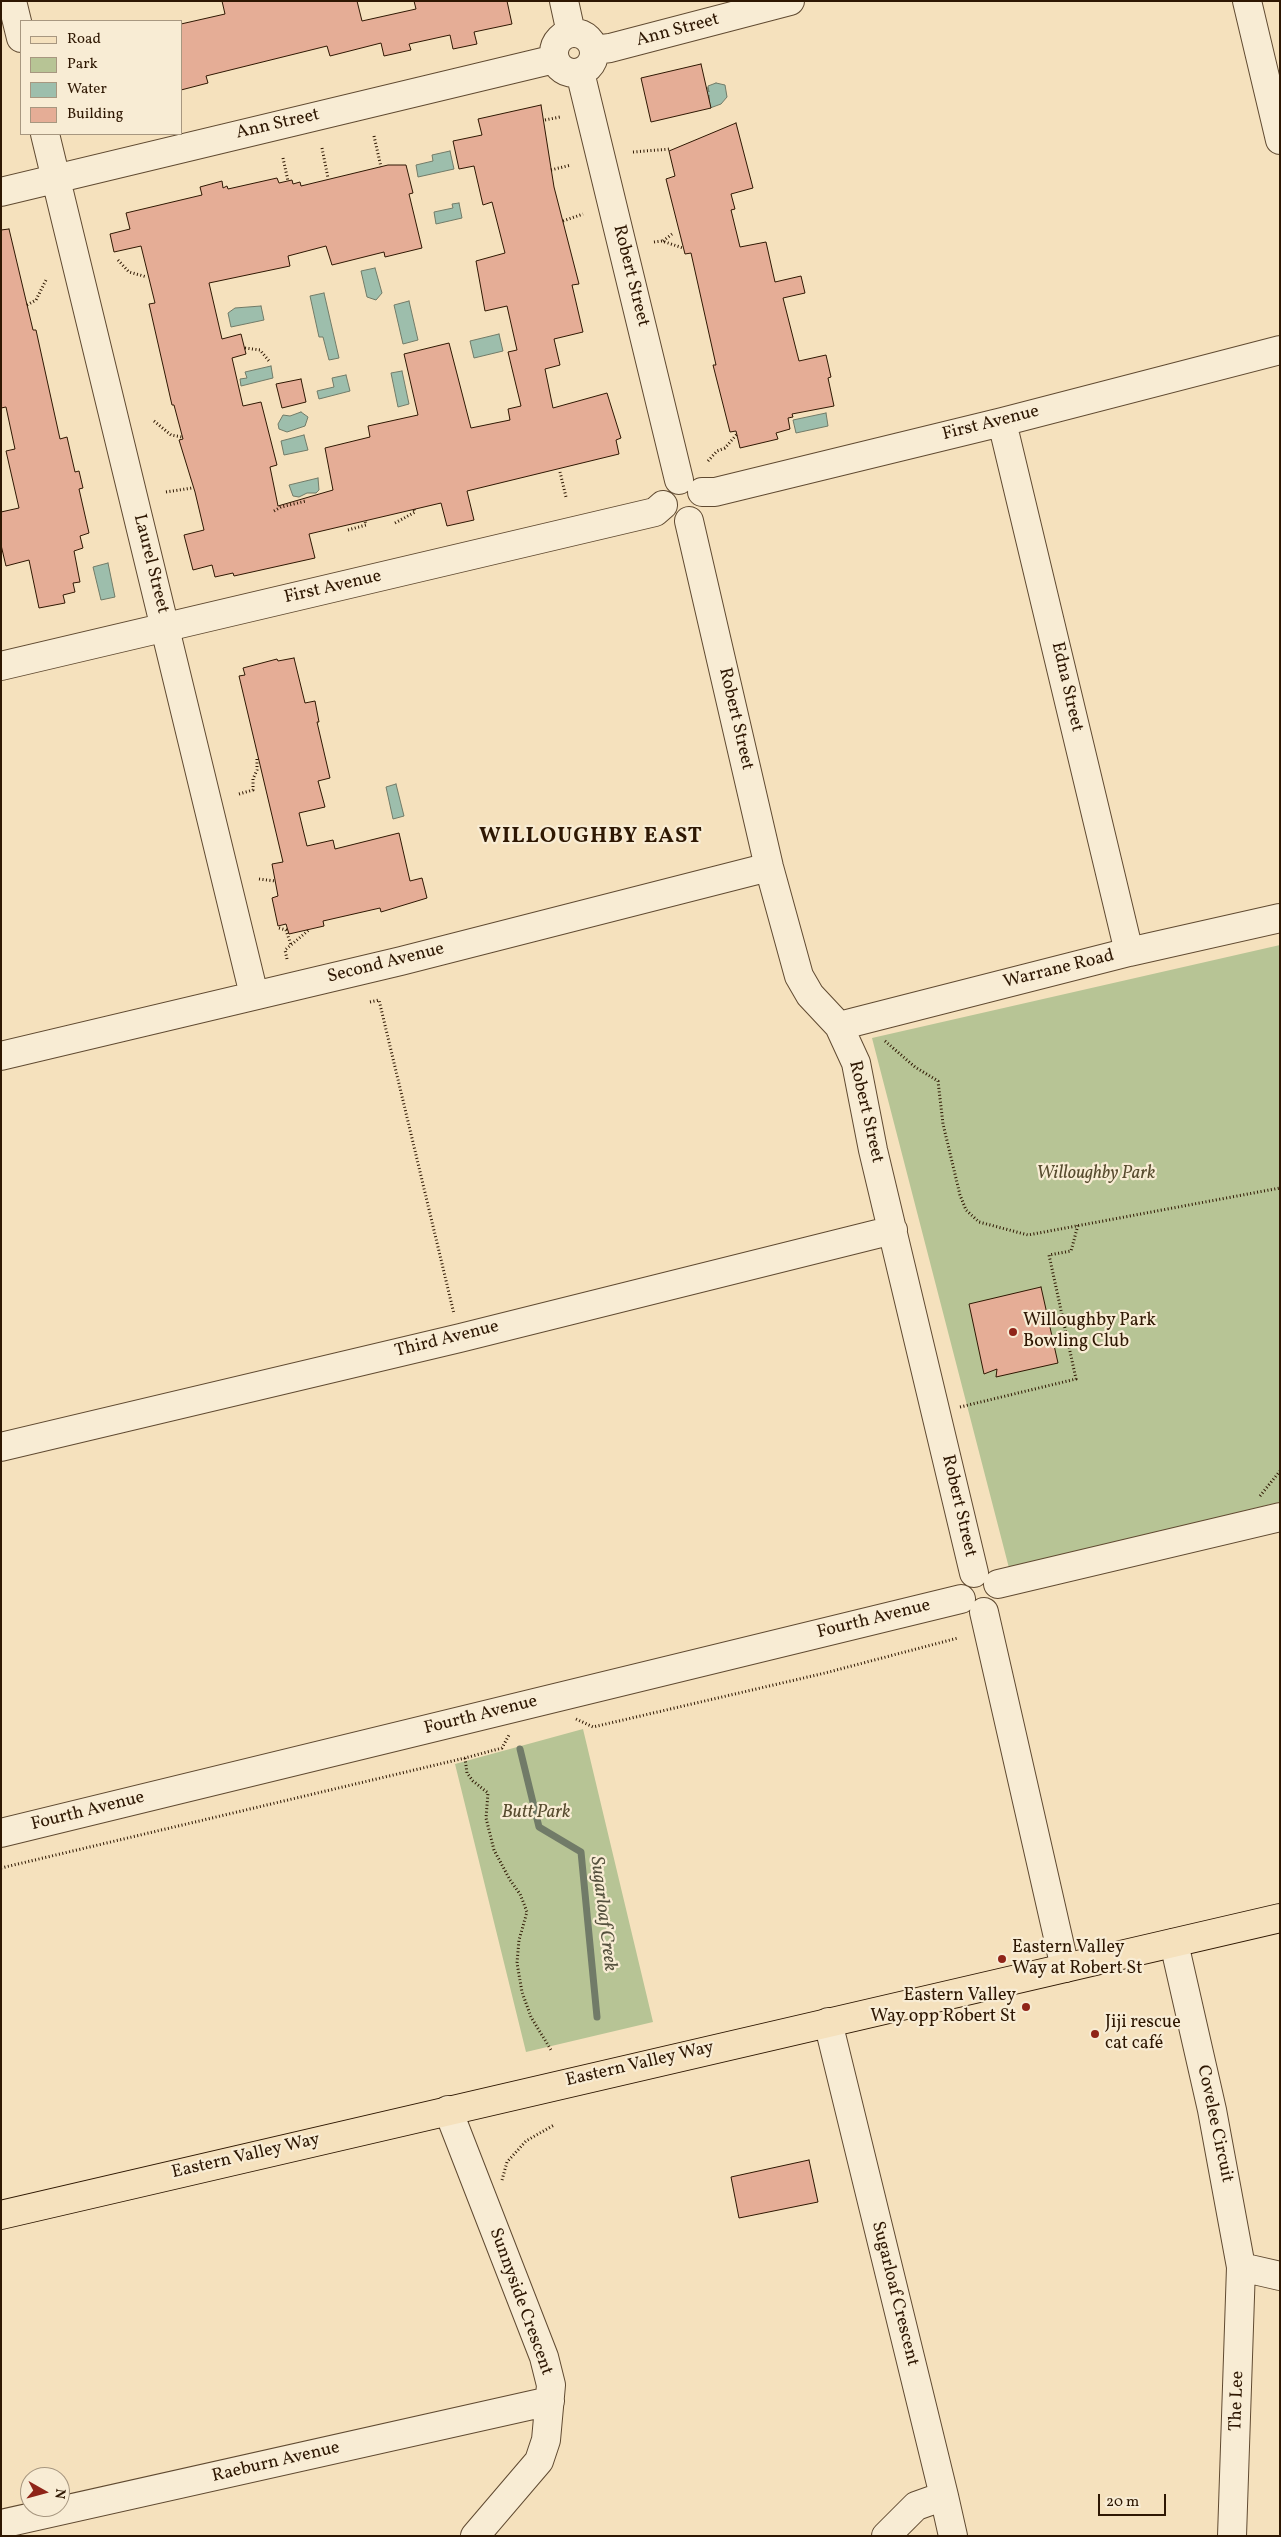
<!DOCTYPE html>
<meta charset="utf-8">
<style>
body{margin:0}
#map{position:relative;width:1281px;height:2537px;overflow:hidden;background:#f5e1bd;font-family:Vollkorn,serif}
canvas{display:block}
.frame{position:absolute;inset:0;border:2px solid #2e1702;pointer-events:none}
.legend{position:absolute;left:20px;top:20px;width:162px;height:115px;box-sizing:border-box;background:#f8ecd4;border:1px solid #a79780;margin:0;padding:6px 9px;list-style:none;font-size:15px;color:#2e1702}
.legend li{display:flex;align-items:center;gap:10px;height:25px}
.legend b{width:25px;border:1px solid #a79780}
.north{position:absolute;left:20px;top:2467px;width:50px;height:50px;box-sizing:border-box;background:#f8ecd4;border:1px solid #a79780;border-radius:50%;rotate:97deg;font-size:14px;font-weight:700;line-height:20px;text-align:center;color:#2e1702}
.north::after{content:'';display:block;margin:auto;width:18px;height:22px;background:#8f2418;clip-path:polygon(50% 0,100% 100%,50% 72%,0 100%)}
.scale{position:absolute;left:1098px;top:2494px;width:68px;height:22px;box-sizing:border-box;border:2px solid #2e1702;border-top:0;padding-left:6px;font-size:15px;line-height:18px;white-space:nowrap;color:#2e1702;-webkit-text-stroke:4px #f8ecd4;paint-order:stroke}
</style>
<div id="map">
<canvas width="1281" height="2537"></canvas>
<div class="frame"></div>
<ul class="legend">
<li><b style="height:6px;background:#f5e1bd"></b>Road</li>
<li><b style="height:14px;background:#b7c495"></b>Park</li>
<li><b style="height:14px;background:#9dbeac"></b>Water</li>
<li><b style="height:14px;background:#e5ad96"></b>Building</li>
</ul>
<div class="north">N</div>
<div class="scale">20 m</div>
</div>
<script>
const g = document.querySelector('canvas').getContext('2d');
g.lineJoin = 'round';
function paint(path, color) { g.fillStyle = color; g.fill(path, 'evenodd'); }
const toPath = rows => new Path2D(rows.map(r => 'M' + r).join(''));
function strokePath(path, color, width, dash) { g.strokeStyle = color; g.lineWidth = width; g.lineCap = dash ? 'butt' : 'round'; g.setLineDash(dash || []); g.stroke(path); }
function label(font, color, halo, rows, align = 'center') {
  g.font = font + ' Vollkorn,serif'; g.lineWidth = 4.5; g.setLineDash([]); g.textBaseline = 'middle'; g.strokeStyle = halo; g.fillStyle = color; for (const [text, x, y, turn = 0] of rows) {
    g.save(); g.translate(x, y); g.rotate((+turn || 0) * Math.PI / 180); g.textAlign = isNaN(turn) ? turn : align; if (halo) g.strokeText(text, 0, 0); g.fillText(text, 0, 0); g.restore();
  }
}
paint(toPath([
 [1280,945,1280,1502,1009,1568,872,1038],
 [583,1729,653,2022,526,2052,455,1764]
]), '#b7c495');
const water = toPath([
 [716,83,725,85,727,97,721,104,710,108,709,95,707,98,704,90,707,87,709,92,708,86,716,83],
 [450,151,454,169,418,177,416,165,433,161,432,155,450,151],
 [459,203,462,218,436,224,434,212,453,208,452,204,459,203],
 [375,268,382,293,376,300,367,297,361,271,375,268],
 [324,293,339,358,329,360,323,337,319,337,310,296,324,293],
 [409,301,418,340,403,344,394,305,409,301],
 [261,306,264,320,231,327,228,313,235,308,261,306],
 [499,334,503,351,474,358,470,341,499,334],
 [271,366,273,378,241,386,240,379,247,378,245,372,271,366],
 [402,371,409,404,398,407,391,373,402,371],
 [346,375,350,391,319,399,317,391,334,387,332,378,346,375],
 [301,412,308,417,305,426,287,432,279,429,278,424,283,415,290,416,301,412],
 [826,413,828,426,796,433,793,420,826,413],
 [304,435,308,450,284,455,281,441,304,435],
 [318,478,319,490,316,493,307,493,299,497,293,496,289,485,318,478],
 [108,563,115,597,101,600,93,567,108,563],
 [396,784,404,816,393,819,386,787,396,784]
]);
paint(water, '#9dbeac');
strokePath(water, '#717b68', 1);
strokePath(toPath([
 [520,1749,539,1827,581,1852,597,2017]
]), '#717b68', 7);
const building = toPath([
 [222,1,357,1,362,21,416,9,414,1,507,1,512,24,474,32,477,44,453,49,450,35,409,44,411,50,384,56,381,43,330,56,327,46,206,76,208,83,181,90,181,24,225,14,222,1],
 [701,64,711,108,651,122,641,78,701,64],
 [541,105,554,187,579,284,572,285,583,332,554,339,560,365,545,369,553,408,607,393,621,438,616,440,619,454,467,491,474,520,447,526,441,503,309,534,315,558,234,576,233,573,215,577,212,565,193,570,184,535,204,530,195,492,179,440,183,439,174,405,172,405,149,304,155,303,141,246,114,252,110,234,130,229,126,213,202,195,200,187,222,181,223,188,227,186,228,189,277,178,279,183,292,180,293,184,300,182,301,186,388,165,406,165,413,193,409,194,422,248,385,257,384,252,332,265,326,246,288,256,290,266,209,283,222,339,241,334,246,354,232,358,243,406,261,402,277,465,270,467,278,506,333,490,325,448,370,437,368,426,418,415,404,354,449,343,471,428,510,420,508,409,521,406,508,352,517,350,507,306,485,311,476,261,505,253,492,202,483,205,474,166,459,169,453,141,482,135,478,119,541,105],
 [736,123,753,188,731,194,735,209,731,210,740,247,766,242,775,282,801,276,805,293,783,298,799,361,826,355,831,377,828,378,834,406,792,414,793,417,788,418,790,429,776,433,778,439,740,448,736,431,730,432,713,365,716,365,693,262,691,253,685,254,666,179,675,176,669,151,736,123],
 [9,229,33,330,36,330,60,439,67,437,75,472,79,471,83,488,79,489,89,533,80,536,83,548,74,551,80,582,73,583,75,592,63,595,65,603,39,608,29,560,6,566,1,545,1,512,19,508,6,451,15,449,6,407,1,408,1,230,9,229],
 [301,379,306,402,282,408,276,384,301,379],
 [294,658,305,703,315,701,319,722,317,722,330,778,318,781,325,807,299,813,307,846,333,840,335,849,399,833,410,881,422,878,427,898,381,912,380,908,323,921,324,926,289,934,286,924,278,926,272,898,278,896,272,864,283,862,239,676,245,675,243,668,277,659,278,661,294,658],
 [1041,1287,1058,1363,996,1377,997,1369,984,1374,969,1304,1041,1287],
 [809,2160,818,2202,739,2218,731,2177,809,2160]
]);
paint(building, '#e5ad96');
strokePath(building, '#2e1702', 1);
const minor = toPath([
 [12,1,21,38],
 [564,1,571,33],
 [1247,1,1280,140],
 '554 53a20 20 0 1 1 40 0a20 20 0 1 1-40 0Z',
 [594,50,610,48,790,1],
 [580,72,679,480],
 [45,134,254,995],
 [1,192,555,59],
 [1002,422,1129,952],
 [702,492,715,492,1002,422,1280,350],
 [689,521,769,867,799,976,810,995,839,1026,856,1063,873,1150,974,1573],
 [1,666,655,512,663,505],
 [839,1026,1129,952,1280,918],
 [1,1056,401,961,769,867],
 [1,1447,460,1338,893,1230],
 [998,1584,1280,1517],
 [984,1612,1065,1968],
 [1,1833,961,1599],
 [1174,1943,1212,2110,1241,2267,1280,2276],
 [828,2022,944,2496,916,2506,886,2536],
 [448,2110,544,2357,551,2385,546,2440,539,2461,475,2536],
 [944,2496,953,2536],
 [1,2524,550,2401],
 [1232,2536,1241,2267]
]);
const major = toPath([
 [1,2215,1280,1918]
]);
strokePath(minor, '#604a31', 30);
strokePath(major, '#2e1702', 30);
strokePath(toPath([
 [545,120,560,117],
 [374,136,381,167],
 [322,148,328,178],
 [633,152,670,149],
 [283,158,288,181],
 [551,170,571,165],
 [563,221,583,214],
 [663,241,672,234],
 [654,242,662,241,683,248],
 [118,260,129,272,147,277],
 [27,305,36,300,47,278],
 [245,348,260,350,269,361],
 [154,421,171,435,182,437],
 [708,461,717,451,725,448,737,434],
 [560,472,566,497],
 [166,492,192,488],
 [274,511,281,507,306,501],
 [395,523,415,512,414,509],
 [348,530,366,525,365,521],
 [239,794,253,790,253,779,257,770,257,757],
 [259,879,275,881],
 [279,928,286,930,291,945],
 [287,959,285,950,310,929],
 [370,1002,379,1000,454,1314],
 [885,1041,915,1067,938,1081,943,1124,960,1195,966,1210,979,1222,1028,1235,1280,1188],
 [960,1407,1076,1379,1049,1255,1071,1251,1078,1225],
 [1260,1496,1280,1471],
 [576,1719,593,1727,825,1673,958,1638],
 [465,1758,467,1773,473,1781,488,1793,486,1818,494,1850,510,1880,520,1894,527,1912,519,1940,517,1963,522,1992,531,2017,551,2050],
 [1,1868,465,1758,502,1748,509,1735],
 [502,2180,507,2162,526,2141,554,2125]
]), '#2e1702', 3, [1, 2.5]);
strokePath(minor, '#f8ecd4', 28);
strokePath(major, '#f5e1bd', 28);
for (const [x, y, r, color] of [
 [1013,1332,5,"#8f2418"],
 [1002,1959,5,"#8f2418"],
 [1026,2007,5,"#8f2418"],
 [1095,2034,5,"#8f2418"]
]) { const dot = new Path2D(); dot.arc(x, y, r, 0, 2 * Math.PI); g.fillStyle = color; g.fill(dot); strokePath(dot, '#f8ecd4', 2); }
label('18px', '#2e1702', '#f8ecd4', [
 ["Ann Street",678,31,-15],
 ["Ann Street",278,125,-13],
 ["Robert Street",630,276,76],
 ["First Avenue",991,424,-14],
 ["Laurel Street",150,564,76],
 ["First Avenue",333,588,-13],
 ["Edna Street",1066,687,77],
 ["Robert Street",735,719,77],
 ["Second Avenue",386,964,-14],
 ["Warrane Road",1059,970,-14],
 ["Robert Street",865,1112,77],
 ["Third Avenue",447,1340,-14],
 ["Robert Street",958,1506,77],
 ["Fourth Avenue",874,1620,-14],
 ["Fourth Avenue",481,1716,-14],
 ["Fourth Avenue",88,1812,-14],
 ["Eastern Valley Way",640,2065,-13],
 ["Covelee Circuit",1214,2124,78],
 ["Eastern Valley Way",246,2157,-13],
 ["Sugarloaf Crescent",894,2294,76],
 ["Sunnyside Crescent",520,2302,70],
 ["The Lee",1238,2401,-88],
 ["Raeburn Avenue",276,2463,-13]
]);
label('italic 18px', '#574b2e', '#f8ecd4', [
 ["Willoughby Park",1096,1175],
 ["Butt Park",536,1814]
]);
label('18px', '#2e1702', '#f8ecd4', [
 ["Willoughby Park",1023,1322],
 ["Bowling Club",1023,1343],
 ["Eastern Valley",1012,1949],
 ["Way at Robert St",1012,1970],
 ["Eastern Valley",1016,1997,"right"],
 ["Way opp Robert St",1016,2018,"right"],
 ["Jiji rescue",1105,2024],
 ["cat café",1105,2045]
], 'left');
label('italic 19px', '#55513e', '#f8ecd4', [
 ["Sugarloaf Creek",602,1914,83]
]);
g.letterSpacing = '1px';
label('bold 22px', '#2e1702', '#f8ecd4', [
 ["WILLOUGHBY EAST",591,838]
]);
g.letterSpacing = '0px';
</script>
